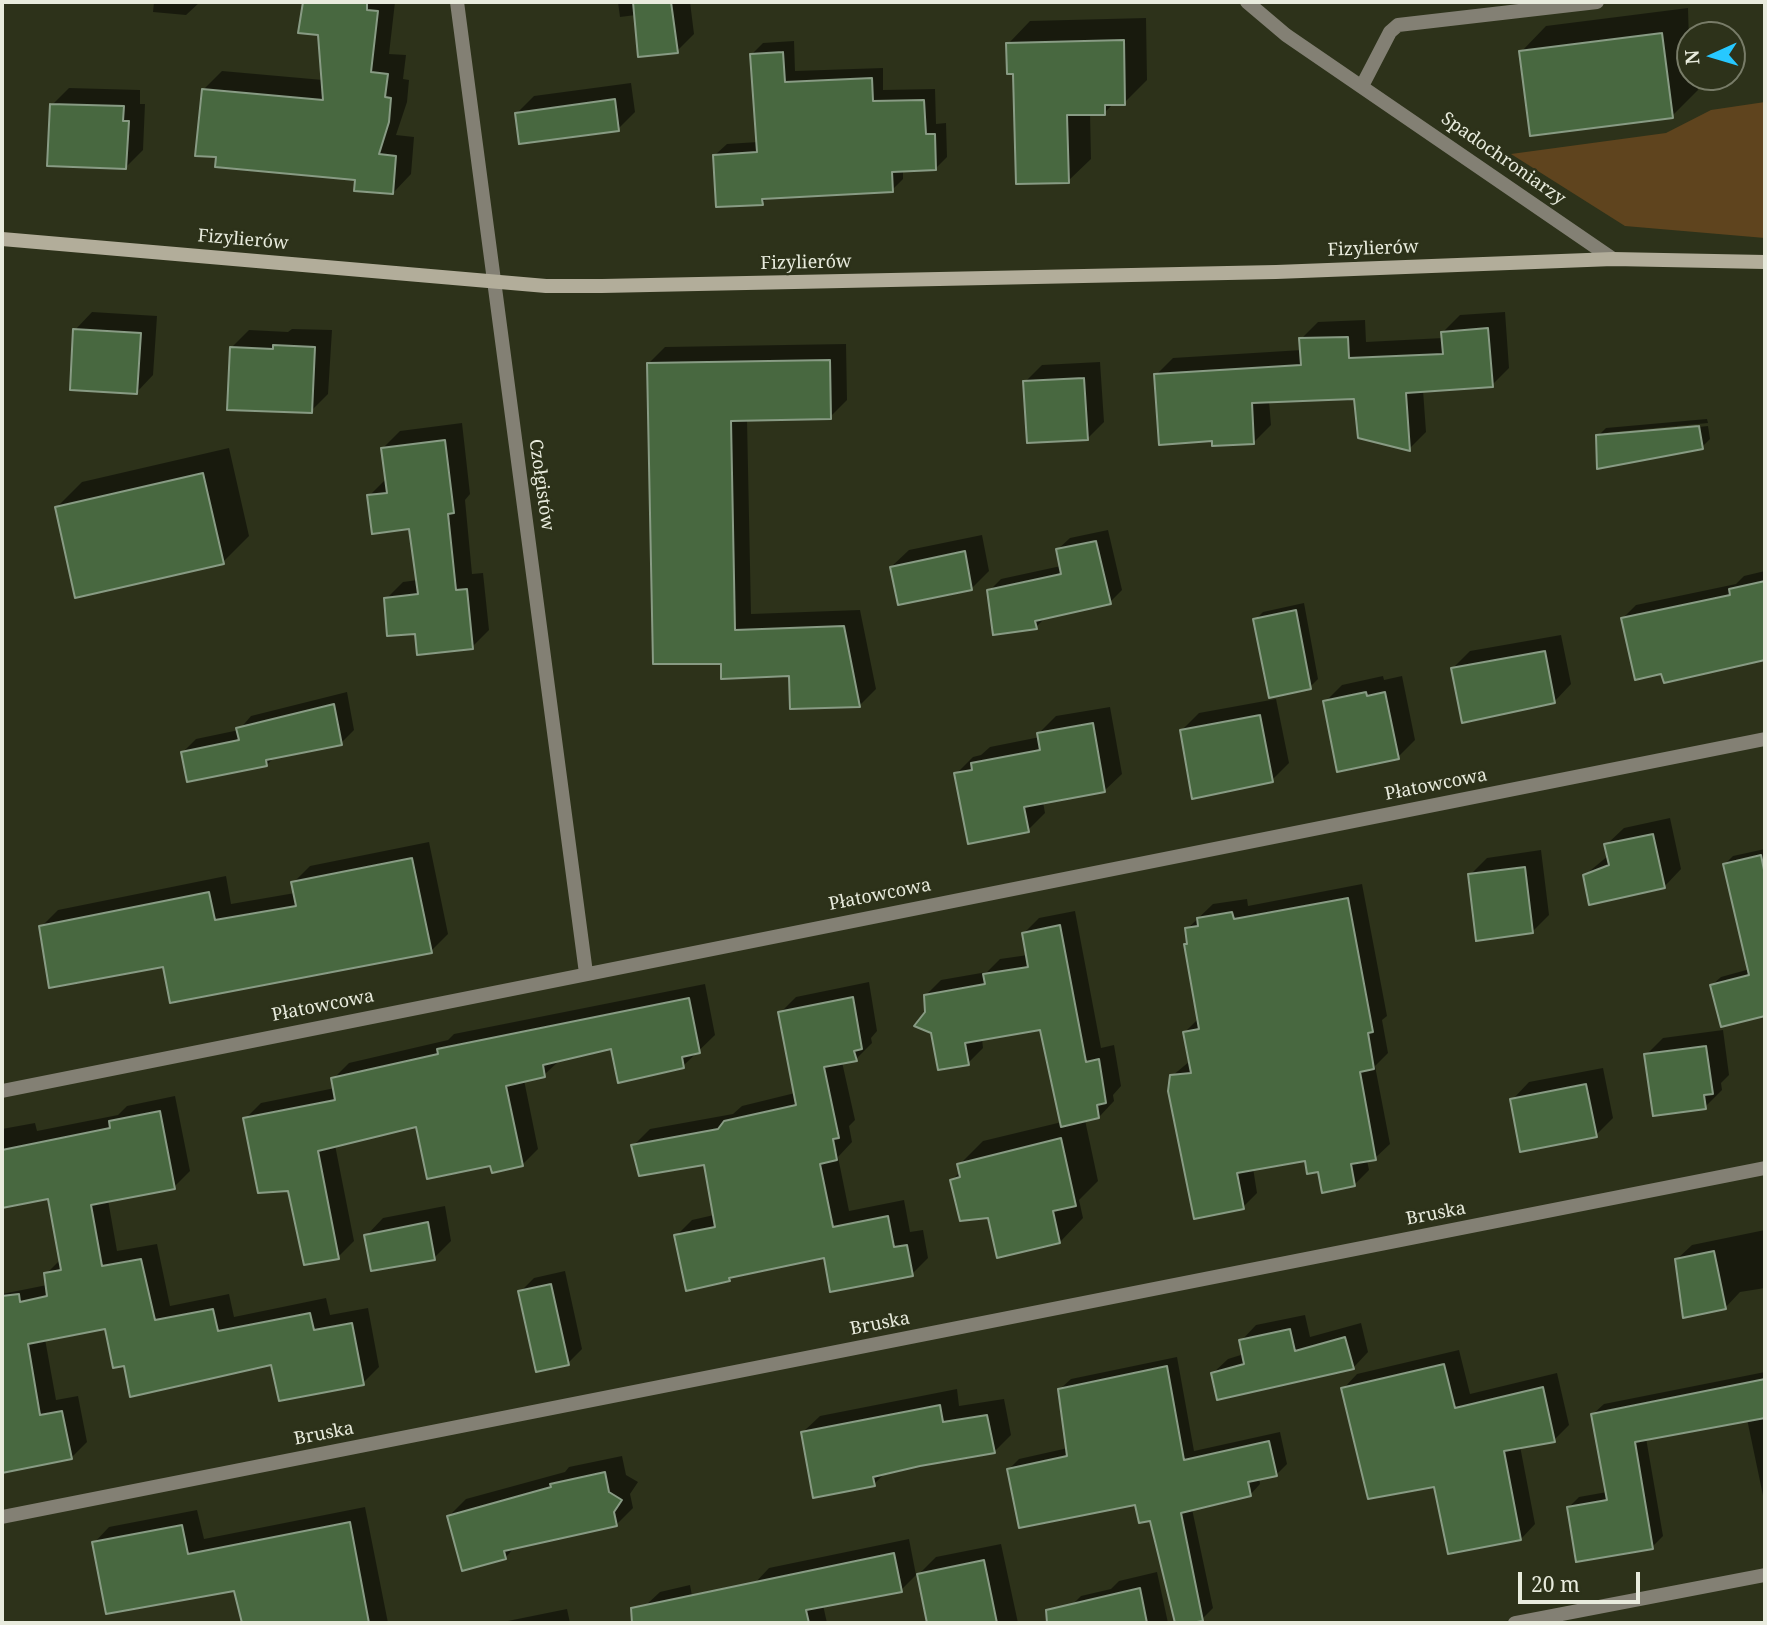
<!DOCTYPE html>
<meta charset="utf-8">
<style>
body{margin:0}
#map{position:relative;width:1767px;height:1625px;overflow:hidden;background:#2d321a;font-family:"Noto Serif",serif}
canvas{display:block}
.frame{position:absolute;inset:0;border:4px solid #e8ebdd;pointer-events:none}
.north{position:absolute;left:1676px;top:21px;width:70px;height:70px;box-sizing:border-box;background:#2d321a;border:2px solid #787c68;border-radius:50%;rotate:266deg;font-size:19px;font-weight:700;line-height:28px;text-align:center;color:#e8ebdd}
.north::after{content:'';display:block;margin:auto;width:24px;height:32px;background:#27c8ff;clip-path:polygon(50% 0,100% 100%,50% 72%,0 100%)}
.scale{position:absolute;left:1518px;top:1572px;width:122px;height:32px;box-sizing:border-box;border:4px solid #e8ebdd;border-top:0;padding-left:9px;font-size:21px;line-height:24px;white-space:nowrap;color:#e8ebdd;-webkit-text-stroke:5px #2d321a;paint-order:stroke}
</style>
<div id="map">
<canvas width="1767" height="1625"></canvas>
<div class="frame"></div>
<div class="north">N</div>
<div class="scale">20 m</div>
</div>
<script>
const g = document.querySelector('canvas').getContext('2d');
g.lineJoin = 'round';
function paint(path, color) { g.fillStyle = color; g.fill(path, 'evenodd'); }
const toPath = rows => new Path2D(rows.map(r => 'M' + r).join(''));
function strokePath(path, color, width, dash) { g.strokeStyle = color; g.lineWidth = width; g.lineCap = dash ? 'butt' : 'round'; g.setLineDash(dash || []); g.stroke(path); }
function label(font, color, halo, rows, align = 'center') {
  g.font = font + ' "Noto Serif",serif'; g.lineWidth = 5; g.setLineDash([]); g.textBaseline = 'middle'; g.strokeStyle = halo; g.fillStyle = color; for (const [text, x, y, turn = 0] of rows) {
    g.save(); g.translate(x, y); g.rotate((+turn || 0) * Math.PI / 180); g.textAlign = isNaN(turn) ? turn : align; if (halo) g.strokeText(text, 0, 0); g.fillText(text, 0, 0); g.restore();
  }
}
paint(toPath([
 [1765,102,1765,238,1625,226,1511,154,1666,133,1711,110]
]), '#5f441e');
paint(toPath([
 [154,2,200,2,186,15,153,12],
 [305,2,395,2,389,54,406,55,403,79,409,80,407,102,396,135,414,137,411,174,393,193,357,179,218,156,203,90,222,71,323,80,320,34,300,32],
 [618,2,690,2,694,34,677,51,636,15,620,17],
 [1688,8,1690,77,1696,77,1698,90,1672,116,1521,52,1546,26],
 [1146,18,1147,80,1124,103,1114,103,1104,113,1090,113,1091,159,1068,181,1015,73,1008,44,1030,21],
 [794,41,795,71,883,68,883,90,935,89,936,124,946,123,947,157,935,169,903,170,903,179,892,190,768,197,762,203,715,155,727,144,758,142,752,54,763,43],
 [631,83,635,112,618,129,517,113,534,96],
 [69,88,140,90,140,104,145,104,143,150,125,168,52,105],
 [92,312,157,316,153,375,136,393,75,330],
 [1505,312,1509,368,1492,385,1423,390,1426,432,1409,449,1355,397,1269,401,1271,425,1254,442,1213,439,1156,375,1173,358,1302,350,1301,339,1318,322,1365,320,1366,342,1443,338,1443,332,1460,315],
 [292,329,332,330,328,394,311,411,232,347,249,330,288,332],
 [846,344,847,400,830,417,747,419,751,614,860,610,876,689,860,705,791,708,791,675,723,662,648,364,665,347],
 [1100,362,1104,422,1087,439,1025,382,1042,365],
 [1707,419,1708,423,1604,433,1604,437,1708,426,1710,439,1702,447,1598,436,1606,428],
 [462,423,470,494,465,500,472,574,483,573,489,630,472,647,417,632,386,599,403,582,418,580,411,527,369,496,387,478,383,448,400,431],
 [229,448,249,536,223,562,57,507,82,482],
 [1108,530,1122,590,1110,602,1046,617,1036,627,989,591,1001,579,1061,566,1057,550,1070,538],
 [982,535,989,571,972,588,891,567,909,550],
 [1765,571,1765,659,1665,681,1663,672,1623,618,1636,605,1736,584,1744,576],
 [1304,603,1318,679,1310,687,1255,620,1263,612],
 [1561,635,1571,684,1554,702,1453,668,1470,651],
 [1383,676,1384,680,1402,676,1415,740,1398,757,1325,702,1342,685],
 [347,692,354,730,341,743,275,756,267,765,183,752,196,739,239,730,251,716],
 [1276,699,1289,763,1272,780,1182,730,1199,713],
 [1110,707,1122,774,1104,791,1043,802,1045,813,1028,830,956,774,973,757,981,755,990,747,1040,737,1039,733,1056,716],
 [1670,818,1681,869,1664,887,1585,875,1609,855,1606,845,1624,828],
 [429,842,448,934,431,951,41,927,58,910,226,876,231,904,295,893,293,883,310,866],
 [1765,849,1765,1014,1722,1025,1712,985,1721,977,1750,969,1725,864,1733,856],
 [1541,850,1549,915,1532,932,1470,875,1487,858],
 [1362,884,1387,1016,1382,1020,1388,1053,1375,1066,1390,1144,1375,1158,1367,1160,1369,1170,1354,1185,1320,1170,1307,1159,1253,1168,1257,1193,1243,1207,1172,1076,1190,1061,1185,1032,1199,1018,1186,945,1189,942,1187,929,1213,904,1247,899,1248,906],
 [1075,911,1101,1048,1114,1045,1121,1086,1113,1095,1114,1101,1099,1117,1085,1120,1098,1181,1079,1200,1083,1218,1060,1242,989,1216,952,1180,961,1171,959,1165,983,1141,1062,1122,1042,1028,982,1039,983,1048,968,1063,927,1012,925,996,941,980,987,972,1000,959,1028,955,1024,933,1039,918],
 [869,982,877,1031,871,1038,872,1043,856,1059,842,1062,855,1120,849,1126,852,1142,838,1157,849,1211,904,1200,910,1232,923,1230,928,1258,912,1274,825,1256,734,1275,729,1280,676,1236,692,1220,714,1215,706,1162,633,1146,650,1129,733,1114,742,1106,795,1093,780,1013,796,997],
 [705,984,715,1035,683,1066,613,1047,561,1059,544,1075,524,1080,538,1149,522,1165,492,1164,418,1125,335,1145,354,1241,338,1257,245,1119,261,1103,335,1088,333,1079,349,1063,448,1040,454,1034],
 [1723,1030,1729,1075,1721,1083,1722,1090,1705,1107,1646,1055,1663,1038],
 [1603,1068,1613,1118,1596,1135,1512,1100,1529,1082],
 [175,1096,190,1171,174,1187,108,1200,117,1251,157,1244,170,1306,229,1294,234,1317,326,1298,330,1315,368,1308,379,1367,363,1383,273,1363,125,1364,106,1326,45,1339,56,1400,78,1396,87,1442,71,1458,2,1471,2,1294,47,1285,46,1274,61,1259,49,1197,2,1206,2,1129,35,1123,37,1131,118,1115,127,1106],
 [445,1206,451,1241,434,1258,366,1236,383,1218],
 [1765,1230,1765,1288,1740,1292,1725,1308,1676,1260,1692,1245],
 [565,1271,582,1349,568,1363,520,1292,534,1278],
 [1305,1315,1310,1337,1361,1323,1368,1352,1353,1368,1212,1374,1228,1359,1244,1354,1241,1341,1256,1325],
 [1459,1350,1470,1394,1557,1373,1569,1425,1554,1440,1520,1446,1535,1524,1521,1539,1343,1389,1357,1374],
 [1177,1357,1194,1451,1280,1432,1287,1464,1276,1475,1259,1478,1260,1484,1250,1495,1192,1509,1213,1608,1202,1619,1183,1623,1177,1623,1152,1519,1136,1503,1009,1469,1019,1459,1068,1448,1060,1389,1071,1379],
 [1247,1473,1251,1490,1248,1490],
 [1765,1372,1765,1505,1747,1419,1646,1438,1663,1536,1652,1547,1569,1507,1579,1497,1607,1492,1593,1414,1604,1404],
 [957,1389,959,1406,1004,1399,1011,1435,994,1452,885,1473,874,1484,802,1433,820,1416],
 [622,1456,626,1475,638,1482,630,1494,633,1508,616,1525,516,1546,506,1557,449,1516,466,1499,565,1472,569,1467],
 [365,1507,388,1623,244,1623,235,1589,94,1543,109,1527,197,1510,204,1539],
 [909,1539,916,1575,901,1590,823,1605,827,1623,762,1623,754,1584,769,1568],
 [1001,1544,1018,1623,929,1623,919,1574,936,1557],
 [1157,1572,1168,1623,1066,1623,1064,1613,1081,1596,1111,1589,1119,1581],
 [690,1585,697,1623,649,1623,645,1606,660,1592],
 [567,1609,570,1623,498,1623]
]), '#0007');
const building = toPath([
 [303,2,367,2,367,10,378,11,371,72,388,74,385,97,391,98,389,122,379,154,396,156,393,194,354,191,355,180,215,167,216,157,195,156,202,89,323,100,318,35,298,33,303,2],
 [633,2,671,2,678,53,638,57,633,2],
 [1662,33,1673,118,1530,136,1519,51,1662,33],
 [1124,40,1125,105,1105,105,1105,115,1067,115,1069,183,1016,184,1013,74,1007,74,1006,43,1124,40],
 [783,52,785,82,872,78,873,101,924,100,926,134,935,134,936,170,892,172,893,192,762,199,763,205,716,207,713,155,757,152,750,54,783,52],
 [615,99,619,131,519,144,515,113,615,99],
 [50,104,124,106,123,121,129,121,126,169,47,166,50,104],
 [1488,328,1493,387,1406,393,1410,451,1358,438,1354,399,1252,403,1254,444,1212,446,1212,441,1159,445,1154,374,1301,365,1299,338,1348,337,1349,358,1443,354,1441,332,1488,328],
 [73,329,141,333,137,394,70,390,73,329],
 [273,345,315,347,312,413,227,410,230,347,273,349,273,345],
 [830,360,831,419,731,421,735,630,844,626,860,707,790,709,789,676,721,679,721,664,653,664,647,363,830,360],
 [1084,378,1088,440,1027,443,1023,381,1084,378],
 [1699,426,1703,449,1597,469,1596,435,1699,426],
 [445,440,454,513,448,514,456,590,467,589,473,649,417,655,415,634,387,636,384,598,418,594,409,529,372,534,367,495,387,493,381,448,445,440],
 [203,473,224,564,75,598,55,507,203,473],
 [1096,541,1111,604,1035,621,1037,629,993,635,987,590,1061,574,1056,549,1096,541],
 [965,551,972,590,898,605,890,567,965,551],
 [1765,581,1765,660,1664,683,1661,674,1635,680,1621,618,1730,595,1729,589,1765,581],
 [1296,610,1311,689,1269,698,1253,619,1296,610],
 [1545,651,1555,703,1462,723,1451,668,1545,651],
 [1366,692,1367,696,1385,692,1399,759,1337,772,1323,701,1366,692],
 [334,704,342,745,266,760,267,766,187,782,181,752,239,740,236,728,334,704],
 [1260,715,1273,782,1192,799,1180,730,1260,715],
 [1093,723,1105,792,1024,807,1029,832,968,844,954,773,972,770,971,763,1040,750,1037,733,1093,723],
 [1653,834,1665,888,1589,905,1583,875,1609,865,1604,844,1653,834],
 [1761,855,1765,875,1765,1016,1721,1027,1710,985,1749,975,1723,864,1761,855],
 [412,858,432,953,170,1003,163,967,49,988,39,926,209,892,215,920,296,906,291,882,412,858],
 [1525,867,1533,933,1476,941,1468,874,1525,867],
 [1348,898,1373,1032,1368,1033,1374,1069,1360,1072,1376,1160,1351,1164,1355,1186,1322,1193,1318,1172,1307,1174,1305,1161,1237,1173,1244,1209,1194,1219,1168,1091,1170,1075,1191,1073,1183,1032,1199,1029,1184,944,1187,944,1185,928,1198,926,1197,918,1232,912,1234,919,1348,898],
 [1060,925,1086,1062,1099,1059,1106,1103,1097,1105,1099,1118,1061,1127,1040,1030,965,1043,969,1065,938,1070,931,1033,914,1026,925,1012,924,995,985,984,983,974,1028,967,1022,933,1060,925],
 [853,997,862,1049,854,1051,857,1061,824,1067,839,1138,833,1139,837,1160,820,1164,833,1227,888,1216,894,1247,907,1245,913,1276,830,1292,824,1258,729,1278,730,1281,686,1291,674,1235,715,1227,704,1165,639,1176,631,1145,718,1129,724,1121,796,1105,778,1012,853,997],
 [689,998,700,1053,682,1057,684,1068,618,1083,611,1049,543,1065,545,1077,506,1086,523,1166,492,1173,490,1166,427,1179,416,1127,318,1151,339,1259,304,1265,288,1191,258,1193,243,1118,335,1100,331,1078,438,1054,437,1049,689,998],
 [1706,1046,1713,1094,1704,1095,1706,1109,1653,1116,1644,1054,1706,1046],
 [1586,1084,1597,1137,1520,1152,1510,1099,1586,1084],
 [160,1111,175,1189,91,1205,102,1266,141,1259,155,1320,213,1309,218,1331,310,1313,314,1330,352,1323,364,1385,279,1401,271,1365,130,1397,124,1366,113,1368,105,1329,28,1344,40,1415,62,1411,72,1459,2,1473,2,1296,19,1294,20,1302,47,1296,44,1273,61,1270,48,1199,2,1208,2,1150,110,1128,109,1121,160,1111],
 [1061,1138,1076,1206,1053,1211,1060,1243,997,1258,988,1218,960,1221,950,1180,960,1177,957,1164,1061,1138],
 [428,1222,435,1260,371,1271,364,1235,428,1222],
 [1714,1251,1726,1309,1683,1318,1675,1259,1714,1251],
 [551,1284,569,1365,536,1372,518,1291,551,1284],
 [1290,1329,1295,1351,1345,1337,1354,1369,1217,1400,1211,1373,1244,1364,1239,1340,1290,1329],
 [1444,1364,1455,1408,1543,1387,1555,1442,1504,1451,1521,1540,1448,1554,1434,1487,1368,1499,1341,1388,1444,1364],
 [1167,1366,1184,1460,1269,1441,1277,1476,1248,1482,1251,1496,1181,1513,1203,1621,1191,1623,1175,1623,1150,1521,1139,1523,1135,1505,1019,1528,1007,1469,1067,1456,1058,1389,1167,1366],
 [1765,1379,1765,1418,1635,1442,1653,1549,1576,1562,1567,1507,1607,1500,1591,1414,1765,1379],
 [940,1405,943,1422,987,1415,995,1453,920,1466,873,1477,875,1486,813,1498,801,1432,940,1405],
 [605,1472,609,1492,622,1500,614,1512,617,1526,504,1551,506,1559,462,1571,447,1516,551,1487,550,1484,605,1472],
 [350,1522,369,1623,242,1623,234,1591,106,1614,92,1542,182,1525,188,1554,350,1522],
 [894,1553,902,1592,806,1610,809,1623,632,1623,631,1608,894,1553],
 [984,1560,997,1623,927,1623,917,1574,984,1560],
 [1140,1588,1147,1623,1047,1623,1046,1610,1140,1588]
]);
paint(building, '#486840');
strokePath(building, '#889b84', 2);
strokePath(toPath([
 [1362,86,1390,32,1398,25,1597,2]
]), '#838074', 14);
strokePath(toPath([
 [457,2,586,973],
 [1247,2,1286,35,1613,259],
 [2,1091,1765,739],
 [2,1517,1765,1168],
 [1515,1623,1765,1575]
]), '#838074', 14);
strokePath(toPath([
 [2,239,546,286,602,286,1276,272,1613,259,1765,262]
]), '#b2ad9a', 14);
label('18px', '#e8ebdd', '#2d321a', [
 ["Spadochroniarzy",1503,159,35],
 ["Fizylierów",243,240,5],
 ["Fizylierów",1373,249,-2],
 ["Fizylierów",806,263,-1],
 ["Czołgistów",541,485,82],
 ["Płatowcowa",1436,785,-11],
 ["Płatowcowa",880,895,-11],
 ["Płatowcowa",323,1006,-11],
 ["Bruska",1436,1214,-11],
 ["Bruska",880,1324,-11],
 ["Bruska",324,1434,-11]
]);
</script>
